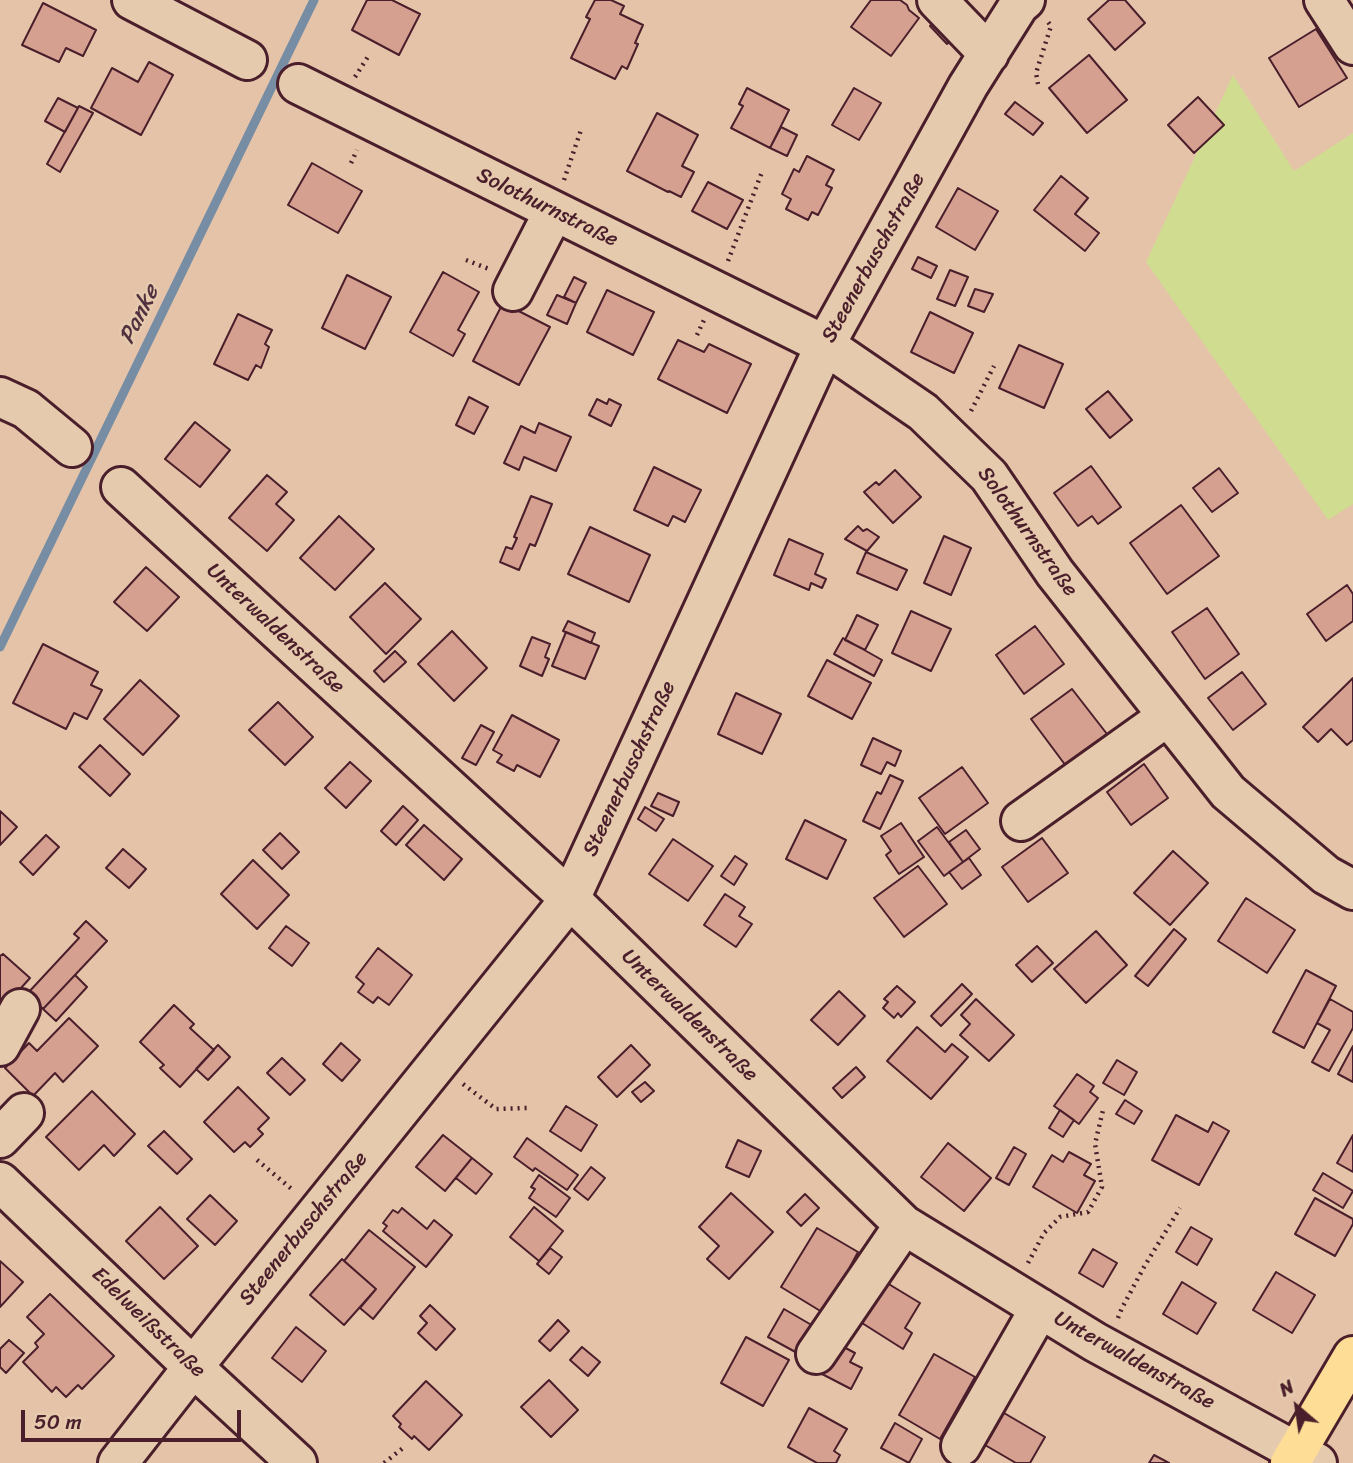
<!DOCTYPE html>
<meta charset="utf-8">
<style>
body{margin:0}
#map{position:relative;width:1353px;height:1463px;overflow:hidden;background:#e5c3a9;font-family:Sriracha,sans-serif}
canvas{display:block}
.north{position:absolute;left:1262px;top:1372px;width:70px;height:70px;-webkit-text-stroke:5px #e6caad;paint-order:stroke;rotate:331deg;font-size:19px;font-weight:700;line-height:28px;text-align:center;color:#4a1f2b}
.north::after{content:'';display:block;margin:auto;width:24px;height:32px;background:#4a1f2b;clip-path:polygon(50% 0,100% 100%,50% 72%,0 100%)}
.scale{position:absolute;left:21px;top:1410px;width:220px;height:32px;box-sizing:border-box;border:4px solid #4a1f2b;border-top:0;padding-left:9px;font-size:21px;line-height:24px;white-space:nowrap;color:#4a1f2b;-webkit-text-stroke:5px #e6caad;paint-order:stroke}
</style>
<div id="map">
<canvas width="1353" height="1463"></canvas>
<div class="north">N</div>
<div class="scale">50 m</div>
</div>
<script>
const g = document.querySelector('canvas').getContext('2d');
g.lineJoin = 'round';
function paint(path, color) { g.fillStyle = color; g.fill(path, 'evenodd'); }
const toPath = rows => new Path2D(rows.map(r => 'M' + r).join(''));
function strokePath(path, color, width, dash) { g.strokeStyle = color; g.lineWidth = width; g.lineCap = dash ? 'butt' : 'round'; g.setLineDash(dash || []); g.stroke(path); }
function label(font, color, halo, rows, align = 'center') {
  g.font = font + ' Sriracha,sans-serif'; g.lineWidth = 5; g.setLineDash([]); g.textBaseline = 'middle'; g.strokeStyle = halo; g.fillStyle = color; for (const [text, x, y, turn = 0] of rows) {
    g.save(); g.translate(x, y); g.rotate((+turn || 0) * Math.PI / 180); g.textAlign = isNaN(turn) ? turn : align; if (halo) g.strokeText(text, 0, 0); g.fillText(text, 0, 0); g.restore();
  }
}
paint(toPath([
 [1233,75,1294,171,1353,133,1353,504,1328,520,1146,262]
]), '#d0dc90');
strokePath(toPath([
 [0,647,314,0]
]), '#768da4', 9);
const building = toPath([
 [367,0,392,0,420,14,399,55,352,30,367,0],
 [595,0,611,0,624,6,620,14,643,25,635,43,638,44,627,69,622,66,615,79,571,58,590,19,586,17,595,0],
 [871,0,900,0,907,5,909,10,919,18,891,56,851,27,871,0],
 [1109,0,1125,0,1145,23,1115,50,1088,19,1109,0],
 [43,3,96,30,83,56,66,48,59,62,22,45,43,3],
 [939,17,956,35,947,44,930,26,939,17],
 [1316,29,1347,78,1299,107,1269,58,1316,29],
 [1089,55,1127,100,1087,133,1049,88,1089,55],
 [149,62,173,75,141,135,91,108,112,68,138,82,149,62],
 [747,88,789,110,770,148,731,128,743,106,739,104,747,88],
 [854,88,881,103,859,140,832,125,854,88],
 [1198,97,1224,125,1194,153,1168,125,1198,97],
 [58,98,78,108,65,132,45,121,58,98],
 [1015,102,1043,123,1033,135,1005,114,1015,102],
 [79,106,93,113,60,172,47,164,79,106],
 [657,113,698,135,682,166,694,172,681,197,669,191,668,192,627,171,657,113],
 [781,127,797,135,787,156,770,148,781,127],
 [807,156,834,170,826,185,832,188,818,215,812,212,808,220,786,209,791,199,782,194,794,169,799,172,807,156],
 [312,163,362,191,338,233,288,205,312,163],
 [1061,176,1088,198,1075,214,1099,233,1085,251,1034,210,1061,176],
 [708,182,743,200,727,229,692,211,708,182],
 [958,188,998,211,975,250,936,227,958,188],
 [918,257,937,266,931,278,912,269,918,257],
 [950,270,968,277,955,306,937,299,950,270],
 [443,272,479,292,458,330,465,334,453,356,410,332,443,272],
 [347,275,391,297,365,349,322,328,347,275],
 [574,277,586,283,576,303,564,297,574,277],
 [975,289,993,294,984,312,968,306,975,289],
 [607,290,654,312,633,355,587,332,607,290],
 [557,295,576,303,567,324,547,315,557,295],
 [503,303,550,327,519,385,473,361,503,303],
 [930,312,973,333,954,373,911,352,930,312],
 [238,314,272,330,265,344,269,347,261,368,256,365,248,380,214,364,238,314],
 [678,340,704,352,709,344,751,364,727,413,658,379,678,340],
 [1019,345,1063,364,1044,408,999,388,1019,345],
 [1108,391,1132,420,1110,438,1086,409,1108,391],
 [469,397,488,407,474,434,456,425,469,397],
 [597,399,607,404,609,399,621,405,611,426,589,415,597,399],
 [195,422,230,450,200,487,165,459,195,422],
 [539,423,571,437,556,471,524,457,519,470,504,463,521,426,535,433,539,423],
 [1091,466,1121,507,1098,524,1092,516,1078,526,1054,493,1091,466],
 [654,467,701,490,685,522,673,516,668,526,634,510,654,467],
 [1219,468,1238,493,1212,512,1193,488,1219,468],
 [895,470,921,497,893,523,864,492,876,482,879,485,895,470],
 [267,475,287,492,276,504,294,520,267,551,229,518,267,475],
 [531,496,552,504,535,546,530,544,519,570,500,562,506,547,512,549,517,538,514,537,531,496],
 [1181,505,1219,556,1167,594,1130,543,1181,505],
 [339,516,374,549,335,590,300,558,339,516],
 [858,526,863,531,867,529,879,537,867,551,845,539,858,526],
 [590,527,650,555,629,602,568,574,590,527],
 [944,536,971,548,951,595,924,583,944,536],
 [789,539,823,554,815,574,826,579,822,588,811,583,809,590,774,575,789,539],
 [866,552,907,570,897,590,857,573,866,552],
 [146,567,179,597,147,631,114,602,146,567],
 [385,583,421,619,386,654,350,617,385,583],
 [1347,585,1353,594,1353,621,1326,641,1307,614,1347,585],
 [1207,608,1239,654,1205,679,1172,632,1207,608],
 [911,611,951,629,931,671,892,653,911,611],
 [857,615,878,625,865,650,845,640,857,615],
 [568,621,595,633,591,643,563,631,568,621],
 [1035,626,1064,664,1024,694,996,655,1035,626],
 [452,631,487,668,454,701,418,664,452,631],
 [566,632,599,646,585,679,552,666,566,632],
 [532,637,550,644,545,657,549,659,542,676,520,666,532,637],
 [843,638,882,660,874,676,834,654,843,638],
 [43,644,98,672,91,685,102,690,87,719,74,713,66,729,13,703,43,644],
 [395,651,406,662,384,682,374,671,395,651],
 [827,660,871,683,852,719,808,696,827,660],
 [1242,672,1266,704,1233,730,1208,698,1242,672],
 [1353,678,1353,740,1347,745,1331,729,1318,742,1303,727,1353,678],
 [140,680,179,716,143,755,104,719,140,680],
 [1072,689,1107,734,1066,766,1031,719,1072,689],
 [736,693,781,714,762,754,718,734,736,693],
 [278,702,313,737,285,765,249,730,278,702],
 [512,715,559,740,540,777,517,765,514,771,497,762,502,755,493,750,512,715],
 [481,725,494,732,476,765,462,758,481,725],
 [873,738,901,751,895,766,887,762,881,774,861,765,873,738],
 [100,745,130,774,110,796,79,767,100,745],
 [350,762,371,781,346,808,325,788,350,762],
 [1144,764,1168,798,1131,825,1107,792,1144,764],
 [962,767,988,803,945,834,919,798,962,767],
 [890,775,903,781,880,829,863,821,877,792,881,794,890,775],
 [658,793,679,802,673,816,651,806,658,793],
 [403,806,418,820,396,845,381,831,403,806],
 [645,807,664,819,656,831,638,819,645,807],
 [0,811,17,827,0,845,0,811],
 [805,820,846,840,827,879,786,859,805,820],
 [901,823,924,857,899,874,886,855,891,851,881,836,901,823],
 [424,825,462,859,444,880,406,845,424,825],
 [937,827,963,862,944,876,918,841,937,827],
 [966,830,980,849,963,862,949,842,966,830],
 [280,833,299,852,282,869,263,850,280,833],
 [46,835,59,847,33,875,20,862,46,835],
 [1042,838,1068,873,1028,902,1002,867,1042,838],
 [673,839,713,866,688,901,649,874,673,839],
 [123,849,146,869,129,888,106,868,123,849],
 [1173,851,1208,883,1170,925,1134,893,1173,851],
 [735,856,747,864,734,885,721,876,735,856],
 [969,858,981,875,962,889,949,872,969,858],
 [253,860,289,895,257,929,221,894,253,860],
 [918,866,947,904,904,937,874,898,918,866],
 [725,894,745,907,739,916,752,924,736,947,704,925,725,894],
 [1246,898,1295,930,1267,973,1218,941,1246,898],
 [86,921,107,941,43,1009,27,994,79,938,74,934,86,921],
 [286,926,309,943,292,966,269,948,286,926],
 [1174,929,1186,939,1148,986,1135,976,1174,929],
 [1096,931,1127,965,1086,1003,1054,969,1096,931],
 [1037,946,1053,963,1032,982,1016,965,1037,946],
 [378,948,412,975,389,1005,378,997,373,1003,358,992,364,984,356,977,378,948],
 [3,954,30,978,3,1008,0,1006,0,956,3,954],
 [1306,970,1336,986,1304,1048,1273,1032,1306,970],
 [75,975,87,987,56,1021,43,1009,75,975],
 [962,984,972,994,941,1026,931,1016,962,984],
 [897,986,915,1002,901,1017,898,1013,894,1018,883,1008,888,1002,884,999,897,986],
 [839,991,865,1016,838,1045,811,1020,839,991],
 [976,999,1014,1035,989,1061,960,1035,970,1024,961,1015,976,999],
 [1330,999,1353,1012,1353,1028,1329,1071,1312,1062,1330,1030,1317,1023,1330,999],
 [174,1005,194,1024,190,1028,214,1050,180,1087,160,1068,164,1065,140,1042,174,1005],
 [69,1018,98,1046,63,1082,55,1073,33,1096,5,1068,29,1043,37,1051,69,1018],
 [917,1027,945,1052,952,1044,968,1057,931,1099,887,1061,917,1027],
 [341,1043,360,1060,342,1081,323,1064,341,1043],
 [218,1045,230,1057,208,1080,196,1069,218,1045],
 [631,1045,650,1065,617,1097,598,1077,631,1045],
 [1353,1046,1353,1082,1338,1074,1353,1046],
 [282,1058,305,1080,290,1095,267,1073,282,1058],
 [1117,1060,1137,1072,1124,1095,1103,1083,1117,1060],
 [856,1067,865,1077,842,1098,833,1088,856,1067],
 [1077,1074,1094,1086,1090,1092,1098,1098,1079,1124,1054,1106,1077,1074],
 [645,1082,654,1091,641,1102,632,1092,645,1082],
 [238,1087,269,1118,258,1129,263,1134,250,1147,245,1142,234,1152,204,1122,238,1087],
 [92,1091,135,1134,114,1156,104,1145,79,1170,46,1137,92,1091],
 [1125,1100,1142,1111,1134,1124,1116,1114,1125,1100],
 [566,1106,597,1125,581,1151,550,1131,566,1106],
 [1060,1110,1074,1120,1063,1137,1049,1128,1060,1110],
 [1176,1115,1208,1132,1213,1122,1229,1131,1199,1185,1152,1160,1176,1115],
 [164,1131,192,1159,177,1174,148,1146,164,1131],
 [443,1135,472,1158,445,1191,416,1167,443,1135],
 [1353,1135,1353,1172,1337,1163,1353,1135],
 [527,1138,578,1175,567,1190,535,1168,533,1171,514,1157,527,1138],
 [738,1140,761,1151,749,1177,726,1167,738,1140],
 [948,1143,991,1178,964,1211,921,1177,948,1143],
 [1014,1147,1026,1154,1009,1185,996,1178,1014,1147],
 [1069,1152,1091,1164,1084,1175,1095,1181,1077,1213,1033,1187,1052,1155,1063,1162,1069,1152],
 [472,1158,492,1174,476,1194,456,1178,472,1158],
 [591,1167,605,1178,588,1200,574,1189,591,1167],
 [1323,1173,1353,1191,1343,1208,1313,1190,1323,1173],
 [539,1175,570,1198,556,1217,529,1198,535,1189,531,1187,539,1175],
 [731,1193,773,1232,729,1279,707,1259,719,1246,699,1227,731,1193],
 [805,1194,819,1208,801,1226,787,1212,805,1194],
 [210,1195,237,1221,215,1245,187,1219,210,1195],
 [1315,1198,1353,1219,1353,1224,1335,1256,1295,1234,1315,1198],
 [160,1207,198,1246,164,1279,126,1241,160,1207],
 [534,1207,563,1231,539,1261,510,1237,534,1207],
 [402,1208,427,1229,434,1220,452,1235,426,1267,383,1231,387,1226,383,1223,393,1210,398,1213,402,1208],
 [1191,1227,1212,1239,1197,1265,1176,1252,1191,1227],
 [817,1228,858,1252,850,1267,853,1272,842,1289,837,1289,822,1312,781,1287,817,1228],
 [369,1230,415,1267,373,1319,360,1308,376,1289,344,1261,369,1230],
 [550,1248,562,1257,549,1274,537,1264,550,1248],
 [1093,1249,1117,1263,1103,1287,1079,1273,1093,1249],
 [342,1259,376,1289,344,1325,310,1295,342,1259],
 [0,1261,23,1282,0,1307,0,1261],
 [1276,1272,1315,1295,1292,1333,1253,1310,1276,1272],
 [1182,1282,1216,1303,1197,1334,1163,1314,1182,1282],
 [887,1283,920,1303,905,1328,912,1333,903,1349,862,1323,887,1283],
 [50,1294,114,1356,82,1389,78,1385,66,1397,56,1387,52,1392,23,1362,38,1347,35,1343,44,1334,27,1317,50,1294],
 [430,1305,455,1329,436,1350,418,1333,427,1323,420,1316,430,1305],
 [784,1309,815,1327,799,1354,768,1337,784,1309],
 [558,1320,569,1331,550,1351,539,1341,558,1320],
 [296,1327,326,1351,302,1382,272,1358,296,1327],
 [746,1337,789,1360,763,1406,721,1383,746,1337],
 [9,1340,24,1353,6,1373,0,1367,0,1349,9,1340],
 [838,1344,855,1353,850,1362,862,1368,851,1389,822,1374,838,1344],
 [582,1347,600,1362,588,1376,570,1360,582,1347],
 [934,1354,975,1377,940,1439,899,1415,934,1354],
 [549,1380,578,1410,551,1437,521,1407,549,1380],
 [426,1381,462,1415,429,1450,414,1436,412,1439,399,1427,401,1424,393,1416,426,1381],
 [809,1408,847,1429,834,1451,840,1455,836,1463,817,1463,788,1447,809,1408],
 [1004,1413,1045,1437,1030,1463,1016,1463,985,1445,1004,1413],
 [895,1423,922,1439,909,1463,881,1448,895,1423],
 [1154,1455,1169,1463,1149,1463,1154,1455]
]);
paint(building, '#d6a091');
strokePath(building, '#4a1f2b', 2);
const minor = toPath([
 [132,0,247,60],
 [937,0,989,54],
 [1324,0,1353,45],
 [298,84,825,345,923,412,989,476,1055,573,1228,792,1326,875,1353,890],
 [513,291,554,211],
 [0,397,26,409,72,447],
 [121,487,570,899,904,1225,1095,1342,1317,1463],
 [1021,821,1168,716],
 [0,1046,20,1009],
 [0,1138,24,1113],
 [0,1182,193,1367,297,1463],
 [816,1354,904,1225],
 [961,1446,1040,1308],
 [118,1463,193,1367,570,899,825,345,968,86,1019,5,1025,0]
]);
const major = toPath([
 [1290,1463,1353,1356]
]);
strokePath(minor, '#4a1f2b', 44);
strokePath(major, '#4a1f2b', 44);
strokePath(toPath([
 [355,77,369,55],
 [1038,84,1036,73,1051,26,1048,22],
 [351,163,357,150],
 [564,180,582,127],
 [466,260,489,269],
 [728,261,762,172],
 [697,335,704,320],
 [971,411,994,366],
 [463,1084,496,1109,527,1108],
 [257,1160,294,1191],
 [1028,1263,1044,1233,1060,1217,1088,1212,1102,1187,1095,1144,1103,1110],
 [1118,1318,1122,1308,1144,1267,1180,1208],
 [384,1463,403,1448]
]), '#4a1f2b', 4.5, [2, 5]);
strokePath(minor, '#e6caad', 38);
strokePath(major, '#fedd96', 38);
label('21px', '#4a1f2b', '#e6caad', [
 ["Solothurnstraße",547,208,26],
 ["Steenerbuschstraße",874,258,-61],
 ["Solothurnstraße",1027,532,54],
 ["Unterwaldenstraße",275,629,43],
 ["Steenerbuschstraße",630,769,-65],
 ["Unterwaldenstraße",689,1016,44],
 ["Steenerbuschstraße",304,1229,-51],
 ["Edelweißstraße",148,1323,44],
 ["Unterwaldenstraße",1134,1361,29]
]);
label('italic 23px', '#51313f', '#e6caad', [
 ["Panke",140,315,-64]
]);
</script>
